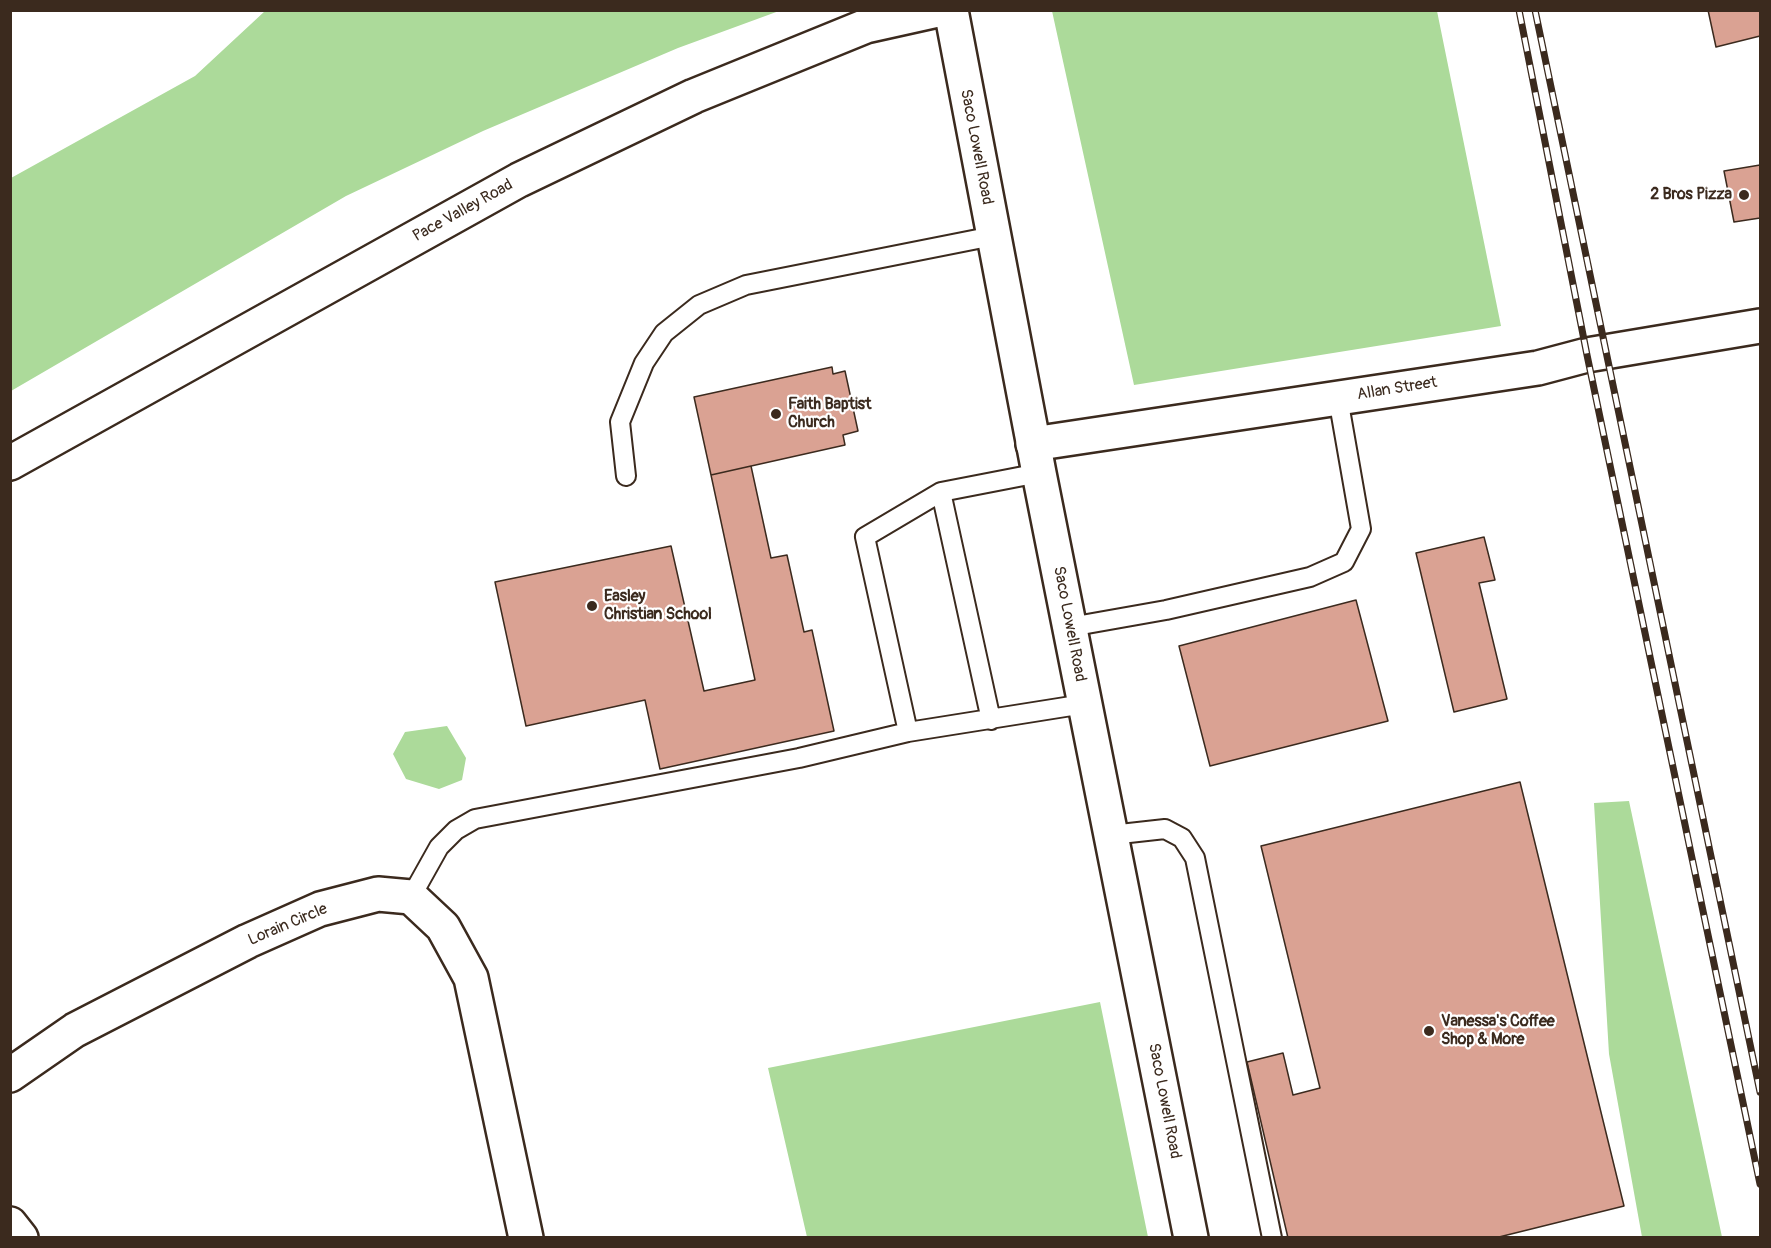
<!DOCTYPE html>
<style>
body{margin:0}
#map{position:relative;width:1771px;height:1248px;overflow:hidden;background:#fff;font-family:Pangolin,sans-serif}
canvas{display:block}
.frame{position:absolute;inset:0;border:12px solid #3b2a1e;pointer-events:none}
</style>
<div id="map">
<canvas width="1771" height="1248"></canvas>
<div class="frame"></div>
</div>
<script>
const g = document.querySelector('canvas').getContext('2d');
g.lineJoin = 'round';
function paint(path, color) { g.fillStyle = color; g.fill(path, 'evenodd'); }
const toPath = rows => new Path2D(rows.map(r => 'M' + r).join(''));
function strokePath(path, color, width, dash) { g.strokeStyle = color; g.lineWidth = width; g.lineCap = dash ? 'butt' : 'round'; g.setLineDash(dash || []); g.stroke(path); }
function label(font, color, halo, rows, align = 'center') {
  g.font = font + ' Pangolin,sans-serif'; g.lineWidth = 4.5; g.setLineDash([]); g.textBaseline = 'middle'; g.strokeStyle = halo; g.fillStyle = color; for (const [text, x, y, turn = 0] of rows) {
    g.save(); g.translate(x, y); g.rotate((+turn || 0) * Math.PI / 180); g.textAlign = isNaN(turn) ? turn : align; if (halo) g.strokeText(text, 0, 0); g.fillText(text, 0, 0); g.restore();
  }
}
paint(toPath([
 [265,11,265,10,779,11,678,48,483,131,346,196,11,391,11,178,195,76],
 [1052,11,1437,11,1501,326,1134,385],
 [447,726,466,758,462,780,439,789,406,779,393,754,405,732],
 [1629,801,1722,1237,1642,1237,1609,1054,1594,803],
 [1100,1002,1148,1237,807,1237,768,1068]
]), '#acda9a');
const building = toPath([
 [1708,10,1760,10,1760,36,1716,47,1708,10],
 [1760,165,1760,218,1734,222,1724,171,1760,165],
 [832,367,833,374,845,371,858,431,843,435,845,445,711,475,694,397,832,367],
 [751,466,771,558,787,555,804,632,812,630,834,731,660,769,645,700,526,726,495,582,671,546,704,691,755,680,711,475,751,466],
 [1484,537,1495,580,1479,583,1507,699,1454,712,1416,553,1484,537],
 [1356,600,1388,721,1210,766,1179,646,1356,600],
 [1520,782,1624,1206,1495,1238,1288,1238,1247,1062,1283,1053,1293,1095,1320,1088,1261,846,1520,782]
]);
paint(building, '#daa293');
strokePath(building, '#3b2a1e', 1.5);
const lane = toPath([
 [1039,473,941,492,865,537,908,732,1084,704],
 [626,476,620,422,644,363,664,333,699,305,746,285,993,236],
 [941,492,991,720],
 [1070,627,1166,610,1310,577,1344,562,1361,529,1338,398],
 [1111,835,1165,829,1182,838,1195,858,1272,1238],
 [411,897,439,847,456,830,475,819,799,758,908,732]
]);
const street = toPath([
 [1033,444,1538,368,1587,355,1760,326],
 [10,1075,75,1030,248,941,320,909,378,894,411,897,443,927,471,978,526,1238],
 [10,1224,21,1238]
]);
const secondary = toPath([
 [951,10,1039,473,1191,1238],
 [10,463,519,180,694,96,866,26,938,10]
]);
strokePath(lane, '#3b2a1e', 22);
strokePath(street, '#3b2a1e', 38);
strokePath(secondary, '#3b2a1e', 38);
strokePath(lane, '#fff', 18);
strokePath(street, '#fff', 33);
strokePath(secondary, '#fff', 33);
const rail = toPath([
 [1519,10,1587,355,1760,1184],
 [1535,10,1760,1092]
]);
strokePath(rail, '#3b2a1e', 7);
strokePath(rail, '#fff', 4.5, [14]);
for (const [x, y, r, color] of [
 [1744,195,6,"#3b2a1e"],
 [776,414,6,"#3b2a1e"],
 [592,606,6,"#3b2a1e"],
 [1429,1031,6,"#3b2a1e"]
]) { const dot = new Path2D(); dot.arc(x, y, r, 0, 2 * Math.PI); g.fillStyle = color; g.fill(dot); strokePath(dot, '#fff', 2); }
label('16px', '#3b2a1e', '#fff', [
 ["Saco Lowell Road",976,147,79],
 ["Pace Valley Road",463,211,-29],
 ["Allan Street",1397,389,-9],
 ["Saco Lowell Road",1069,624,79],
 ["Lorain Circle",288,925,-23],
 ["Saco Lowell Road",1164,1101,79]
]);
label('bold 16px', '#3b2a1e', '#fff', [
 ["2 Bros Pizza",1732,195,"right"],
 ["Faith Baptist",788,405],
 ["Church",788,423],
 ["Easley",604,597],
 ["Christian School",604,615],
 ["Vanessa's Coffee",1441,1022],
 ["Shop & More",1441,1040]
], 'left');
</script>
